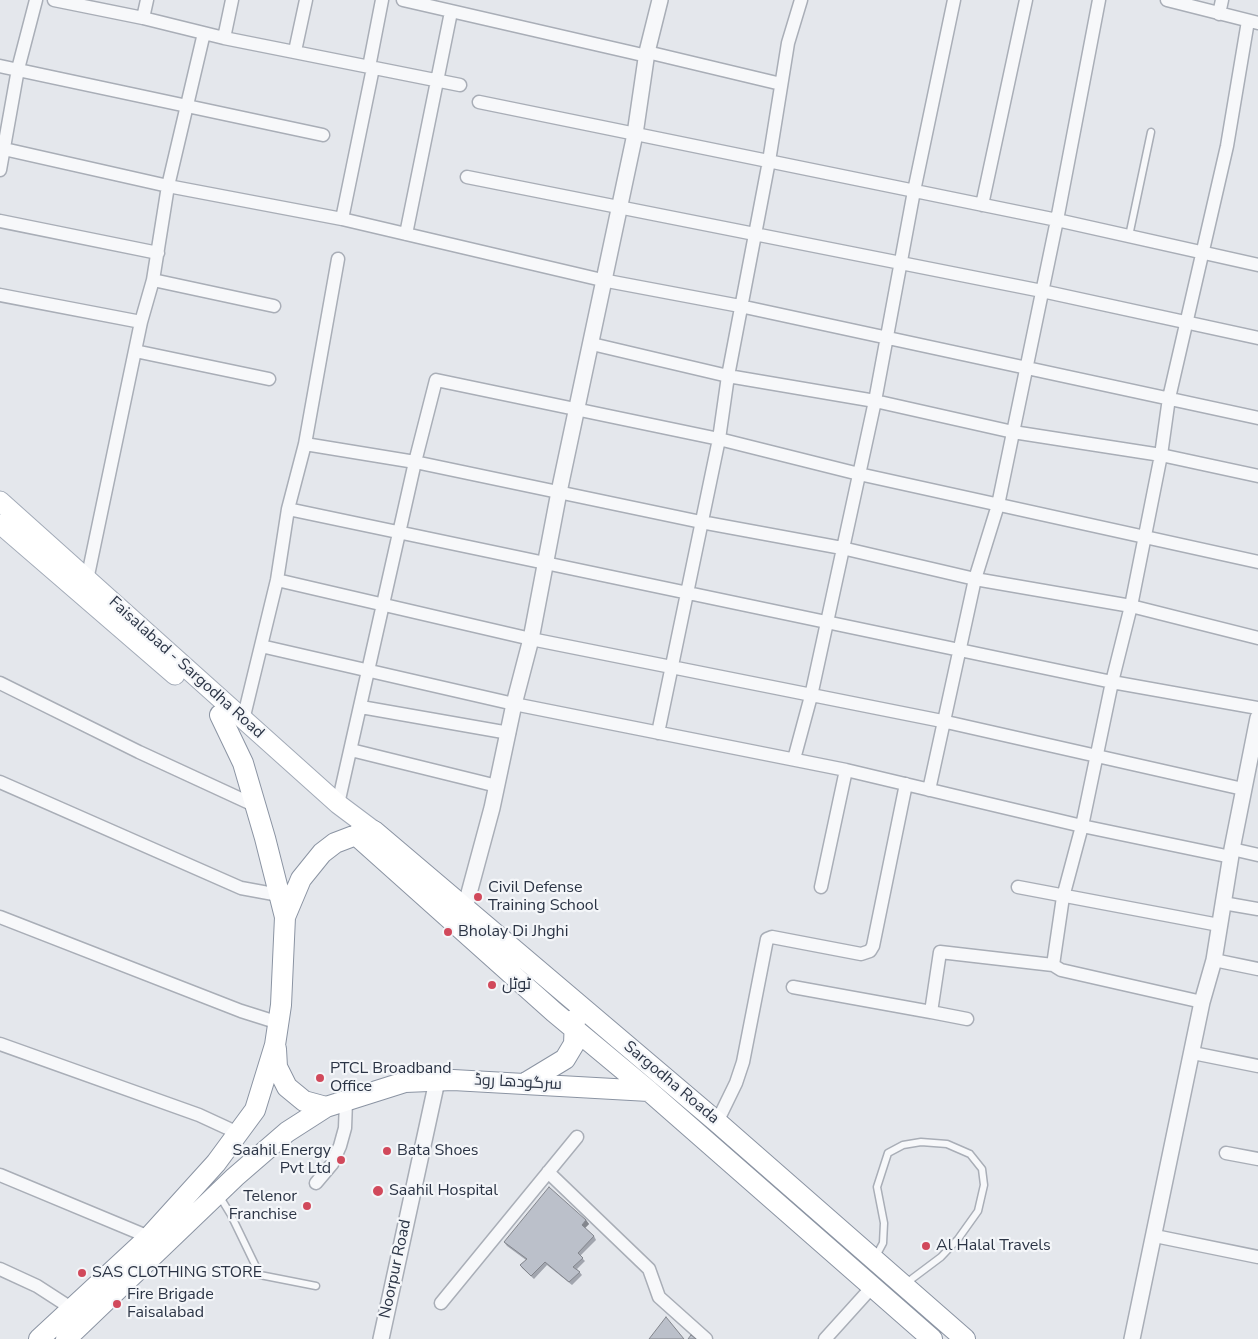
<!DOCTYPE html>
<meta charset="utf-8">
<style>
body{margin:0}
canvas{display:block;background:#e4e7ec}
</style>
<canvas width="1258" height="1339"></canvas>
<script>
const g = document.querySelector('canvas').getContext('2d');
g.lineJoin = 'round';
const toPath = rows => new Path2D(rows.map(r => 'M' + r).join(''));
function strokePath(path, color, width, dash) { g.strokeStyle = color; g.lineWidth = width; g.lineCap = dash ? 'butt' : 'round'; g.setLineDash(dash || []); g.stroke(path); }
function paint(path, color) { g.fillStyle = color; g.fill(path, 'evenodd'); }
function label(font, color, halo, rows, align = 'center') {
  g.font = font + ' "Nunito Sans",Cairo,sans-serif'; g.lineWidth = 4.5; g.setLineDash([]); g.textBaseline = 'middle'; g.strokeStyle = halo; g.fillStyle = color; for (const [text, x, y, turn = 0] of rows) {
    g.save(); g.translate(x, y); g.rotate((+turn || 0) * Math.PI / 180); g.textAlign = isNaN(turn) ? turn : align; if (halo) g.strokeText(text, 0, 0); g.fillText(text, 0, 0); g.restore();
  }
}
const service = toPath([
 [1129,236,1151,132],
 [220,1197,231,1215,260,1275,316,1286],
 [876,1256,883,1243,884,1223,877,1187,888,1153,903,1145,921,1142,947,1144,970,1154,982,1169,984,1185,978,1211,958,1239,941,1257,905,1284]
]);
const minor = toPath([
 [54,0,143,18,224,38,460,85],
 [403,0,647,56],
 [1167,0,1258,23],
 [1219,14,1222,0],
 [143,18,147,0],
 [224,38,232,0],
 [295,51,306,0],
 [647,52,781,84],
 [0,66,323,135],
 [369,67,382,0],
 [479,102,1057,220,1258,265],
 [0,148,168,186,342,219,602,280,740,306,1258,418],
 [0,170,18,69,36,0],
 [467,177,1042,291,1258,338],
 [982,205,1026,0],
 [342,219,373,68],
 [0,221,158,253],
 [406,234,451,12],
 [153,280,274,306],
 [0,295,141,322],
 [592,344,728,376,875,401,1013,432,1161,455,1258,476],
 [135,351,269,379],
 [305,444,415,462,701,522,842,548,975,579,1131,606,1258,638],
 [288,509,1112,682,1258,708],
 [87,580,141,322,153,280,168,186,204,33],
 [277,580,531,639,942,721,1243,789],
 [261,646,514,704,846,770,1082,826,1231,857],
 [0,683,139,752,256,806],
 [361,707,509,733],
 [243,720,277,580,288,509,305,444,338,259],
 [658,733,719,439,728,376,769,161,788,43,801,0],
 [351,750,497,786],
 [794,759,811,696,875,401,914,191,954,0],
 [0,782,241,888,279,895],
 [929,790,975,579,998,505,1057,220,1099,0],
 [338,804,415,462,436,380,719,439,859,474,1258,562],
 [1232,849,1258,855],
 [821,887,846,770],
 [1018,887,1219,925],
 [1223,903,1258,909],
 [0,917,241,1011,279,1023],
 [1214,960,1258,969],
 [1053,965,1063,897,1082,826,1112,682,1131,606,1161,455,1169,398,1227,146,1248,21],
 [793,987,931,1012,940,952,1053,965,1061,970,1202,1002],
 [931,1012,967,1019],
 [0,1044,199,1115,238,1133],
 [1193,1053,1258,1066],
 [717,1122,736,1083,743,1062,767,939,772,937,861,954,870,951,873,946,906,784],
 [1226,1153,1258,1159],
 [548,1172,649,1269,659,1297,706,1339],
 [0,1175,149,1237],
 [316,1183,332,1164,340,1146,345,1128,346,1101],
 [1155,1236,1258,1257],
 [0,1269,37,1286,71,1308],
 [441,1303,577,1137],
 [825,1339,872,1287]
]);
const tertiary = toPath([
 [465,908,492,808,514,704,531,639,559,492,635,134,647,52,660,0],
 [381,1339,437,1081],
 [1132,1339,1202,1002,1214,960,1232,849,1258,718]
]);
const primary = toPath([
 [0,501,338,804,374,831],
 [0,524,175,675]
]);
const trunk = toPath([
 [356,835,554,1012,649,1091,932,1339],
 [285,917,301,879,322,853,335,843,356,835,374,831,717,1122,965,1339],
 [276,1049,277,1067,287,1087,304,1101,326,1107],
 [527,1082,565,1059,574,1044,575,1019],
 [39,1339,149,1237,216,1163,255,1110,275,1045,281,1005,285,917,265,838,243,763,220,715],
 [66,1339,235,1177,287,1132,326,1107,405,1082,453,1080,649,1091]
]);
strokePath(service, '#a9aeb7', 9);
strokePath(minor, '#a9aeb7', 15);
strokePath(tertiary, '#a9aeb7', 18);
strokePath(primary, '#a3abb8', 21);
strokePath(trunk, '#8b94a3', 22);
strokePath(service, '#f7f8fa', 6);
strokePath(minor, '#f7f8fa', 12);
strokePath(tertiary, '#f7f8fa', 15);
strokePath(primary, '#fff', 19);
strokePath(trunk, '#fff', 20);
paint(toPath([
 [586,1220,589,1224,585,1228,594,1236,596,1240,580,1256,585,1261,577,1269,582,1275,572,1285,547,1265,534,1279,522,1268,520,1265,526,1260,507,1246,504,1242]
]), '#a1a5ae');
paint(toPath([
 [586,1220,589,1224,584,1229,582,1225]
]), '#83868d');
const building = toPath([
 [549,1187,586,1220,582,1225,594,1236,578,1253,583,1258,573,1267,580,1272,569,1282,545,1262,531,1276,520,1265,527,1259,504,1242,549,1187],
 [666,1317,684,1339,649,1339,666,1317],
 [691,1335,696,1339,688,1339,691,1335]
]);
paint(building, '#bbc0ca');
strokePath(building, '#83868d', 1);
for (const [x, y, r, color] of [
 [478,897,5,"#d1495b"],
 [448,932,5,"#d1495b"],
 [492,985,5,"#d1495b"],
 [320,1078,5,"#d1495b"],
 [387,1151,5,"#d1495b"],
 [341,1160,5,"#d1495b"],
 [378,1191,6,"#d1495b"],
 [307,1206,5,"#d1495b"],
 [926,1246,5,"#d1495b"],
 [82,1273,5,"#d1495b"],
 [117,1304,5,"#d1495b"]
]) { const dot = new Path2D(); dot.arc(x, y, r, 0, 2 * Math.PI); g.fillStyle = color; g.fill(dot); strokePath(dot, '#f4f6f9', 2); }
label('16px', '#2b3445', '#f4f6f9', [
 ["Faisalabad - Sargodha Road",186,668,42],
 ["سرگودھا روڈ",518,1083,3],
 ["Sargodha Roada",671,1083,40],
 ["Noorpur Road",396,1269,-78]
]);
label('16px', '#2b3445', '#f4f6f9', [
 ["Civil Defense",488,888],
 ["Training School",488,906],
 ["Bholay Di Jhghi",458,932],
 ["ٹوٹل",502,985],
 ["PTCL Broadband",330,1069],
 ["Office",330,1087],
 ["Saahil Energy",331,1151,"right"],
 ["Pvt Ltd",331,1169,"right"],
 ["Bata Shoes",397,1151],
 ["Saahil Hospital",389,1191],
 ["Telenor",297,1197,"right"],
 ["Franchise",297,1215,"right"],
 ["Al Halal Travels",936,1246],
 ["SAS CLOTHING STORE",92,1273],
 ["Fire Brigade",127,1295],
 ["Faisalabad",127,1313]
], 'left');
</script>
